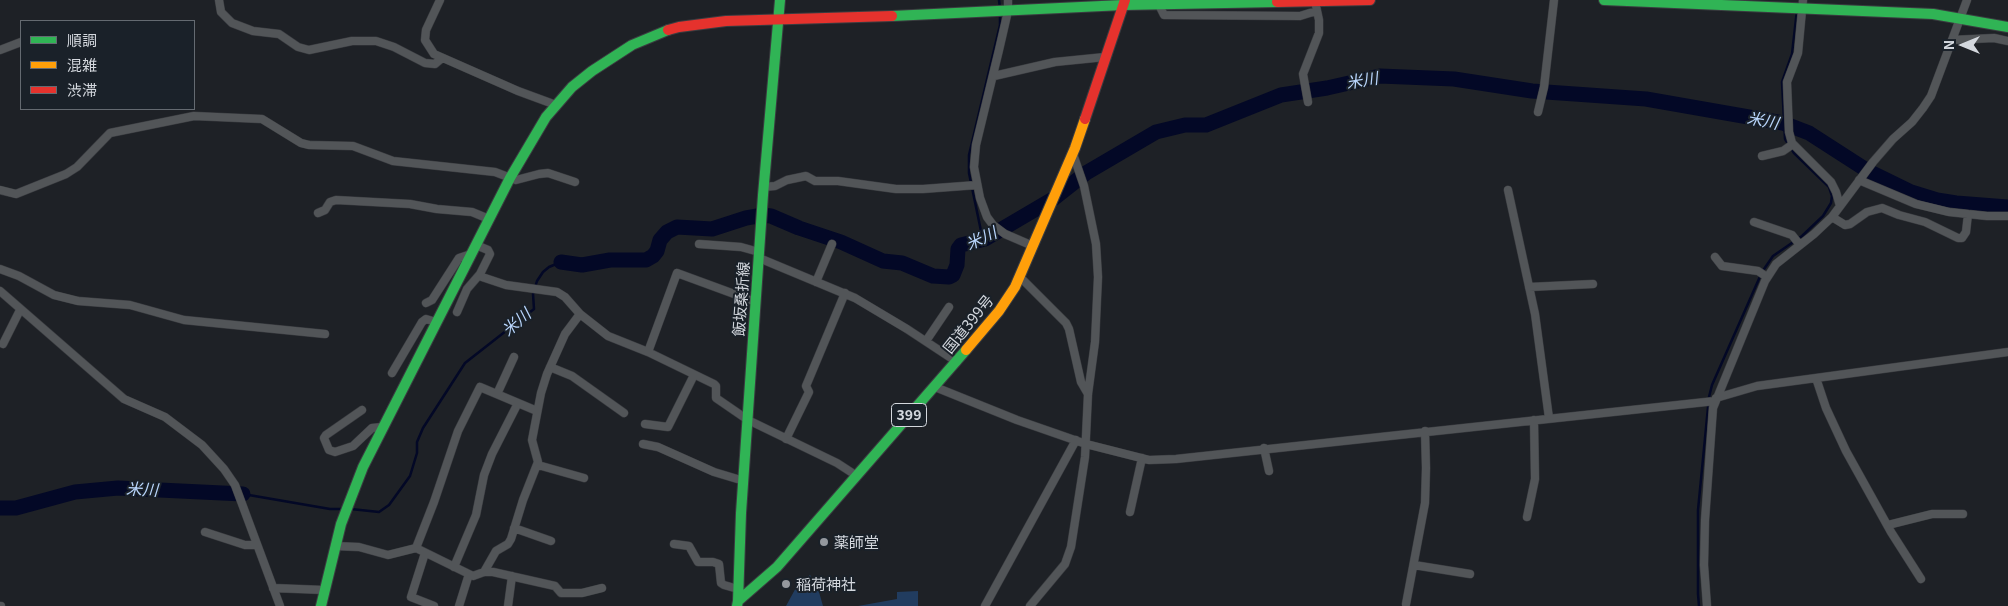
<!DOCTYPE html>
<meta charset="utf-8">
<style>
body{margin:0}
#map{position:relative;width:2008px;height:606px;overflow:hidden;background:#1e2126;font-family:Georgia,"Noto Sans JP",serif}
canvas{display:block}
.legend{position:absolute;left:20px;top:20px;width:175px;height:90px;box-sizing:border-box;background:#1a2129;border:1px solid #646a71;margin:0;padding:6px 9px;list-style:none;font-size:15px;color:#d4d8de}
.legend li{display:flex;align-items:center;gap:10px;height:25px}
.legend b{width:25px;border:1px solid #646a71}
.north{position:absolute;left:1938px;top:20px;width:50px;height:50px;-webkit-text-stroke:4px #1a2129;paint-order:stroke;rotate:270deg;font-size:14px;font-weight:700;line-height:20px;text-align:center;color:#d4d8de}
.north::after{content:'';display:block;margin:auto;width:18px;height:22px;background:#d4d8de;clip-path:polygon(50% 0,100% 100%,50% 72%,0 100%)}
</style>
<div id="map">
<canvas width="2008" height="606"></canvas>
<ul class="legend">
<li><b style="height:6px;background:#30b455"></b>順調</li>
<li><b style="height:6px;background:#ff9f0a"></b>混雑</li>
<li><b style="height:6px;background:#e5322d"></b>渋滞</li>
</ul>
<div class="north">N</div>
</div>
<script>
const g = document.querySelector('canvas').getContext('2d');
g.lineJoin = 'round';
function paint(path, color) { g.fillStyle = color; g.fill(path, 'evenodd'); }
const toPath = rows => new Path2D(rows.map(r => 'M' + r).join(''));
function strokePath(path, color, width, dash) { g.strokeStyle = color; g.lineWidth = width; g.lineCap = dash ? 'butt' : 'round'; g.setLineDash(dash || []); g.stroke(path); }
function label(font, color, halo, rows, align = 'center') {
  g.font = font + ' Georgia,"Noto Sans JP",serif'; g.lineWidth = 4; g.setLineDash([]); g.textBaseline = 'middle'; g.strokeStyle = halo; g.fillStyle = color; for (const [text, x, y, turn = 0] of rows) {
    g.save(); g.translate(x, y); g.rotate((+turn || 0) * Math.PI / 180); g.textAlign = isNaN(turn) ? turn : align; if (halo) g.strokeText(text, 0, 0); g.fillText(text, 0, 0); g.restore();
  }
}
paint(toPath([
 [810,575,817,585,823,606,786,606,798,584],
 [918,591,918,606,858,606,897,599,897,592]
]), '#213c5f');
strokePath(toPath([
 [999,0,1000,8],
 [985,239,981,231,969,173,969,155,1000,25,1000,14],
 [243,494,330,509,343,509],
 [351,509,379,512,389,505,410,476,417,453,417,442,423,428,465,363,534,309,533,294,537,281,543,272,549,267,561,262],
 [1699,606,1698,594,1698,510,1709,397,1712,385,1762,272,1773,256,1802,236,1823,216,1831,203,1832,196,1829,187,1794,153,1785,139,1782,82,1792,54,1797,10]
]), '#030826', 2.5);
strokePath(toPath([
 [561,262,582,265,610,260,646,260,653,256,657,251,660,240,667,232,677,227,712,229,746,218,763,215,771,216,799,228,841,242,883,261,902,263,933,276,949,277,953,275,957,265,958,249,961,245,985,239,1053,199,1086,173,1156,132,1185,125,1206,125,1281,95,1327,88,1380,76,1454,79,1532,91,1646,99,1783,123,1809,133,1868,171,1911,192,1937,200,1956,203,2008,207],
 [0,508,16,508,75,492,118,488,243,494]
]), '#030826', 15);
const street = toPath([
 [219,0,221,12,232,23,253,31,279,34,298,47,309,50,352,41,376,41,394,47,425,63,435,64,442,58],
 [440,0,426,30,425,40,434,54,518,91,556,105],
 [1008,0,1008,11,999,50,976,145,974,167,980,198,987,217,993,225,1005,234,1033,246],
 [1803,0,1798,53,1787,82,1789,132,1792,143,1831,182,1836,192,1840,206],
 [1159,5,1164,15,1300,16,1316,11],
 [1952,40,1994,38,2008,41],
 [0,50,21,42],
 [994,76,1055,62,1105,57],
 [1308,102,1303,74,1319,33,1319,20,1316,6],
 [1538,112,1544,87,1554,0],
 [1762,156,1783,151,1793,144],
 [1859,180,1916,204,1949,212,1987,216,2008,216],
 [763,187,775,186,787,180,806,176,815,181,838,181,896,189,923,189,977,185],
 [0,190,16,194,66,174,77,167,110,133,194,116,262,119,301,143,309,145,353,146,393,161,495,172,516,180,539,174,548,173,575,182],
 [1508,190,1535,314,1549,418],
 [318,213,325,210,330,202,336,200,410,204,437,209,472,212,489,219],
 [1832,217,1845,225,1850,224,1867,212,1882,208,1899,215,1925,222,1958,238,1962,238,1966,232,1968,214],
 [1754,222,1792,235,1800,245],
 [699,244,741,247,759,252],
 [476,245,488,250,490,254,480,274,482,277,506,285,557,292,565,297,580,314,608,336,648,352,714,384,716,386,716,398,748,420,837,463,857,476],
 [1715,257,1722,266,1758,271,1767,277],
 [759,258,855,298,907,329,957,362],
 [0,269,19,276,54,295,78,301,130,305,184,320,325,334],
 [1020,277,1066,323,1069,329,1081,382,1088,394],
 [816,282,832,244],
 [1529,287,1593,284],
 [0,291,124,399,165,417,202,445,224,469,235,485,280,606],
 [426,303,432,300,459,258,471,254],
 [457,312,467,289,480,274],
 [926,341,949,307],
 [3,344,20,310],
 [648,352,677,273,756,302],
 [550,367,572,376,624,413],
 [392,373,422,322,426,319,436,322],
 [1816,378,1826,408,1846,451,1891,532,1921,579],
 [935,387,1017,420,1086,444,1149,460,1176,459,1715,401],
 [497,394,514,357],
 [1716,398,1757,386,2008,352],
 [362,410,326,435,324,438,329,450,335,452,353,446,372,428,382,427],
 [645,424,668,427,694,375],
 [786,439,809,392,806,386,845,293],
 [643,444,658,447,714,472,744,481],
 [1264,448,1269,471],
 [538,465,584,478],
 [1130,512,1142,458],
 [1527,517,1535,479,1534,420],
 [1888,525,1932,514,1963,514],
 [514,528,551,541],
 [205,532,245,545,257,545],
 [674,544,689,546,698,562,713,562,719,564,721,583,724,585,738,589],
 [335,546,359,547,388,555,416,548,473,576,484,572,493,572,555,586,561,593,582,593,602,588],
 [416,548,434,502,458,431,480,387,537,411],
 [425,553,411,597,434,606],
 [1414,565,1470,574],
 [454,567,476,515,484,475,492,454,518,403],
 [484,572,496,551,508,544,511,539,523,500,538,462,532,440,541,393,547,374,565,334,580,314],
 [273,588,324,590],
 [1406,604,1425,503,1426,468,1425,431],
 [0,606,1,606],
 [459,606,469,574],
 [508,606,512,576],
 [985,606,1076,440],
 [1030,606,1065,564,1071,547,1085,457,1088,394,1095,342,1098,277,1096,244,1084,186,1073,154],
 [1707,606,1704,565,1705,520,1713,408,1765,281,1776,264,1814,234,1832,217,1873,162,1893,139,1912,122,1923,108,1931,96,1967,0]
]);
const fast = toPath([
 [1604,0,1933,14,2008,27],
 [892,16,1123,5,1277,2],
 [738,601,741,513,763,195,780,0],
 [321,606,341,524,363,467,510,178,546,117,572,87,592,71,632,45,668,30],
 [737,606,738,601,777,567,966,350]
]);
const slow = toPath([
 [966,350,999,311,1015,287,1075,148,1085,119]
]);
const jam = toPath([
 [1277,2,1370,0],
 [668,30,679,27,726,21,892,16],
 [1085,119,1125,0]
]);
strokePath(street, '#3a3c40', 9);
strokePath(fast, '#3a3c40', 12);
strokePath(slow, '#3a3c40', 12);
strokePath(jam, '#3a3c40', 12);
strokePath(street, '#525558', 8);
strokePath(fast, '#30b455', 10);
strokePath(slow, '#ff9f0a', 10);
strokePath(jam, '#e5322d', 10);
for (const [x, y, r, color] of [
 [824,542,5,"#94989e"],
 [786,584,5,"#94989e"]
]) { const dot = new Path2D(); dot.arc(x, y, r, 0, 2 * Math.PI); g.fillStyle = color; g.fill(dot); strokePath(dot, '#1a2129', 2); }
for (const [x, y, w] of [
 [909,415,35]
]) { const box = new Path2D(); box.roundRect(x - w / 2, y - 11.5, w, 23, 4); g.fillStyle = '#1a2129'; g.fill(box); strokePath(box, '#d4d8de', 1); }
label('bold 14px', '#d4d8de', null, [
 ["399",909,415]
]);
label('15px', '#d4d8de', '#1a2129', [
 ["飯坂桑折線",741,299,-86],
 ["国道399号",968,324,-51]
]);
label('15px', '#d4d8de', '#1a2129', [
 ["薬師堂",834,542],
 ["稲荷神社",796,584]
], 'left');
label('italic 16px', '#b9d6fd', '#1a2129', [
 ["米川",1362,80,-9],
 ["米川",1763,120,11],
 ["米川",981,238,-25],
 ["米川",516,322,-41],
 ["米川",142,489,3]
]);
</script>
